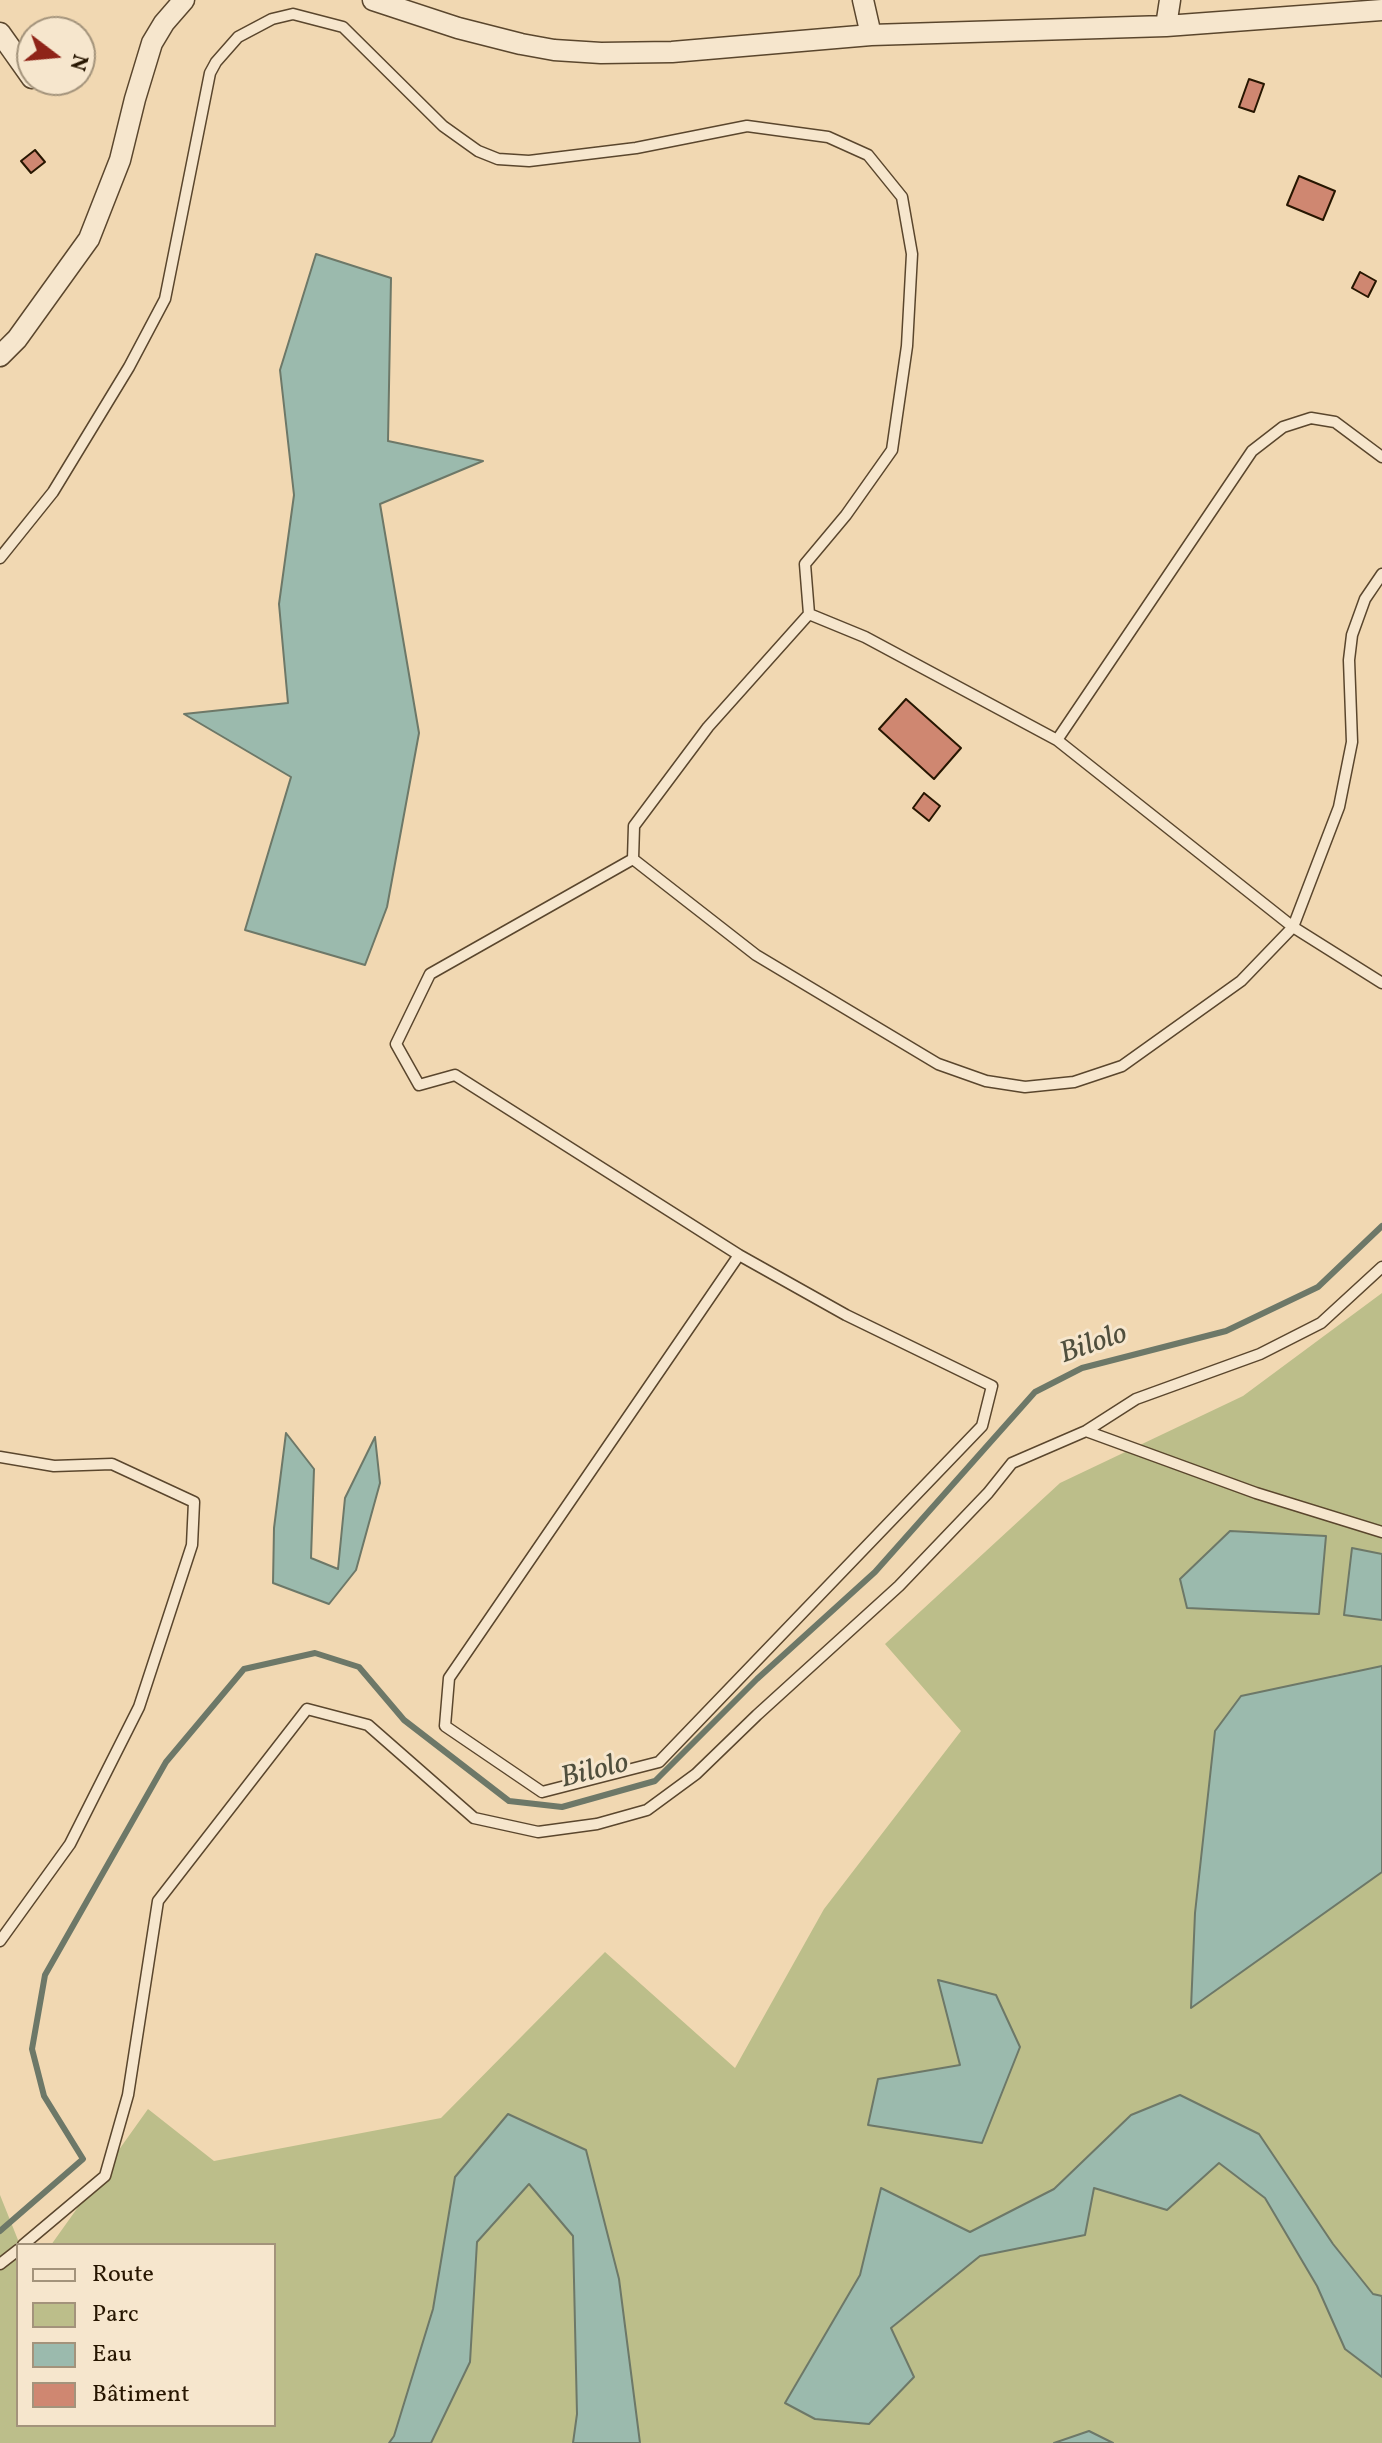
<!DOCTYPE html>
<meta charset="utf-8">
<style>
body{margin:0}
#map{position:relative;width:1382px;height:2443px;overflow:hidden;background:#f1d8b2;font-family:Vollkorn,serif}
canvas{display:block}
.legend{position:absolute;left:16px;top:2243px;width:260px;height:184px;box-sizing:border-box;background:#f6e6cd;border:2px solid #a3937b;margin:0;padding:10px 14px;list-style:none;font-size:24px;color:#271601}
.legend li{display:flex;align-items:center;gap:16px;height:40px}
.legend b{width:40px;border:2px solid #a3937b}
.north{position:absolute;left:16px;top:16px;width:80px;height:80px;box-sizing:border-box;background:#f6e6cd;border:2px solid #a3937b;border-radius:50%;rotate:106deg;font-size:22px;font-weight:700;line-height:32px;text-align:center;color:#271601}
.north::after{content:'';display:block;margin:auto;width:28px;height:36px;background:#8f2418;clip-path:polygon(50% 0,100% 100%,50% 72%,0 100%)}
</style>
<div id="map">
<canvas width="1382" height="2443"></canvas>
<ul class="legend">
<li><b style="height:10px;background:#f6e6cd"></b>Route</li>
<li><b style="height:22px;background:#bcbe8a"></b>Parc</li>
<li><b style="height:22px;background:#9bbaad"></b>Eau</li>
<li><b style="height:22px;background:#cf8771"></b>Bâtiment</li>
</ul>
<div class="north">N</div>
</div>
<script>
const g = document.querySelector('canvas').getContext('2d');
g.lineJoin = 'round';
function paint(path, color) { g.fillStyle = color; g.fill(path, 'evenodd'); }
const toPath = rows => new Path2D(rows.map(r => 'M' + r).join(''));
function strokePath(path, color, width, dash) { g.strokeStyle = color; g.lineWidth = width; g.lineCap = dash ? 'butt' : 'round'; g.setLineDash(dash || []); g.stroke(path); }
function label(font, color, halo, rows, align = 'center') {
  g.font = font + ' Vollkorn,serif'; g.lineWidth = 6; g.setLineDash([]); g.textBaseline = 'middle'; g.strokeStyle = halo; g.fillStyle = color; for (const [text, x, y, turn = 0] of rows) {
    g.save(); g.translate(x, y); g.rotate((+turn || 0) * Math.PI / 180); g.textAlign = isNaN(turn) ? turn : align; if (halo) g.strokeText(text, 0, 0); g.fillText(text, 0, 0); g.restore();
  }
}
paint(toPath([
 [1382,1293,1382,1554,1352,1549,1344,1615,1382,1620,1382,1666,1335,1675,1191,2007,1382,1872,1382,2296,1373,2294,1333,2244,1259,2134,1131,2115,1054,2189,969,2232,871,2238,860,2275,785,2402,891,2329,980,2256,1085,2235,1094,2188,1167,2209,1219,2163,1265,2198,1317,2286,1345,2349,1382,2377,1382,2443,1113,2443,1089,2431,1054,2443,640,2443,619,2279,586,2151,455,2177,433,2309,394,2436,389,2443,0,2443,0,2195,20,2245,18,2245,18,2425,274,2425,274,2245,51,2245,148,2109,214,2161,441,2118,605,1952,735,2068,824,1909,961,1731,885,1644,1060,1483,1243,1396],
 [960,2065,982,2142,868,2125,878,2079],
 [529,2184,573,2236,577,2414,573,2443,431,2443,470,2362,477,2242]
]), '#bcbe8a');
const water = toPath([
 [316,254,391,278,388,441,483,461,380,504,419,733,387,907,365,965,245,930,291,777,184,714,288,703,279,604,294,495,280,370,316,254],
 [286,1433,314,1469,311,1558,338,1569,345,1498,375,1437,380,1483,356,1570,329,1604,273,1583,274,1528,286,1433],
 [1230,1531,1326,1536,1319,1614,1187,1608,1180,1579,1230,1531],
 [1352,1548,1382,1554,1382,1620,1344,1615,1352,1548],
 [1382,1666,1382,1872,1191,2008,1195,1913,1215,1731,1241,1696,1382,1666],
 [938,1980,996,1995,1020,2047,982,2143,868,2125,878,2079,960,2065,938,1980],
 [1180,2095,1259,2134,1333,2244,1373,2294,1382,2296,1382,2377,1345,2349,1317,2286,1265,2198,1219,2163,1167,2210,1094,2188,1085,2235,980,2256,891,2328,914,2377,869,2424,815,2419,785,2403,860,2275,881,2188,970,2232,1054,2189,1131,2115,1180,2095],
 [508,2114,586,2150,619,2279,640,2443,573,2443,577,2414,573,2236,529,2184,477,2242,470,2362,431,2443,389,2443,394,2436,433,2309,455,2177,508,2114],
 [1089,2431,1113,2443,1054,2443,1089,2431]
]);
paint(water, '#9bbaad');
strokePath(water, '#6d7868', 2);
strokePath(toPath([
 [0,2231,83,2159,44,2096,32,2049,45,1975,166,1762,244,1669,315,1653,359,1667,404,1720,509,1801,562,1807,655,1781,757,1679,875,1572,1035,1392,1082,1368,1226,1331,1318,1287,1382,1226]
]), '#6d7868', 6);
const building = toPath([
 [1249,79,1264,84,1254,112,1239,107,1249,79],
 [35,150,45,162,31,173,21,161,35,150],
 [1299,176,1335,191,1323,220,1287,205,1299,176],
 [1360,272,1376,281,1368,297,1352,288,1360,272],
 [906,699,961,748,934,779,879,729,906,699],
 [924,793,940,806,929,821,913,808,924,793]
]);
paint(building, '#cf8771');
strokePath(building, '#271601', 2);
const lane = toPath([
 [0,558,53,492,129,367,165,299,210,73,216,62,238,37,272,19,293,14,343,27,443,126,478,151,498,159,529,161,636,148,747,126,828,137,868,155,902,197,912,254,907,346,892,450,846,515,805,564,809,614,865,637,1057,740,1293,927,1382,983],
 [809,614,708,727,634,826,633,859,756,955,938,1064,986,1081,1025,1087,1074,1082,1122,1066,1241,981,1293,927,1339,807,1352,742,1349,660,1352,635,1365,599,1382,574],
 [1057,740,1252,451,1283,427,1311,418,1335,422,1382,457],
 [633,859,430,974,396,1044,419,1085,455,1075,739,1255,846,1315,992,1386,982,1426,659,1762,542,1792,445,1726,449,1678,739,1255],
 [1086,1431,1256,1493,1382,1532],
 [0,1457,54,1466,112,1464,194,1502,192,1545,139,1707,70,1844,0,1941],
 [23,2245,105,2176,128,2095,158,1901,307,1709,368,1725,474,1818,538,1832,597,1824,647,1810,696,1774,757,1715,899,1586,988,1493,1012,1463,1086,1431,1136,1399,1260,1354,1321,1323,1382,1267],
 [0,2264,18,2250]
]);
const street = toPath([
 [373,0,458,28,521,44,554,50,601,53,672,52,871,35,1166,26,1382,10],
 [863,0,871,35],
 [1166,26,1170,0],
 [0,33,32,78],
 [0,356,17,339,89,239,120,160,135,99,152,43,164,23,184,0]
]);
strokePath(lane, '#5a462d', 13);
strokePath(street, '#5a462d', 23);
strokePath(lane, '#f6e6cd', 10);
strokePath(street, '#f6e6cd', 20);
label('italic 30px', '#504f3d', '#f6e6cd', [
 ["Bilolo",1094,1346,-19],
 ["Bilolo",595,1773,-14]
]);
</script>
